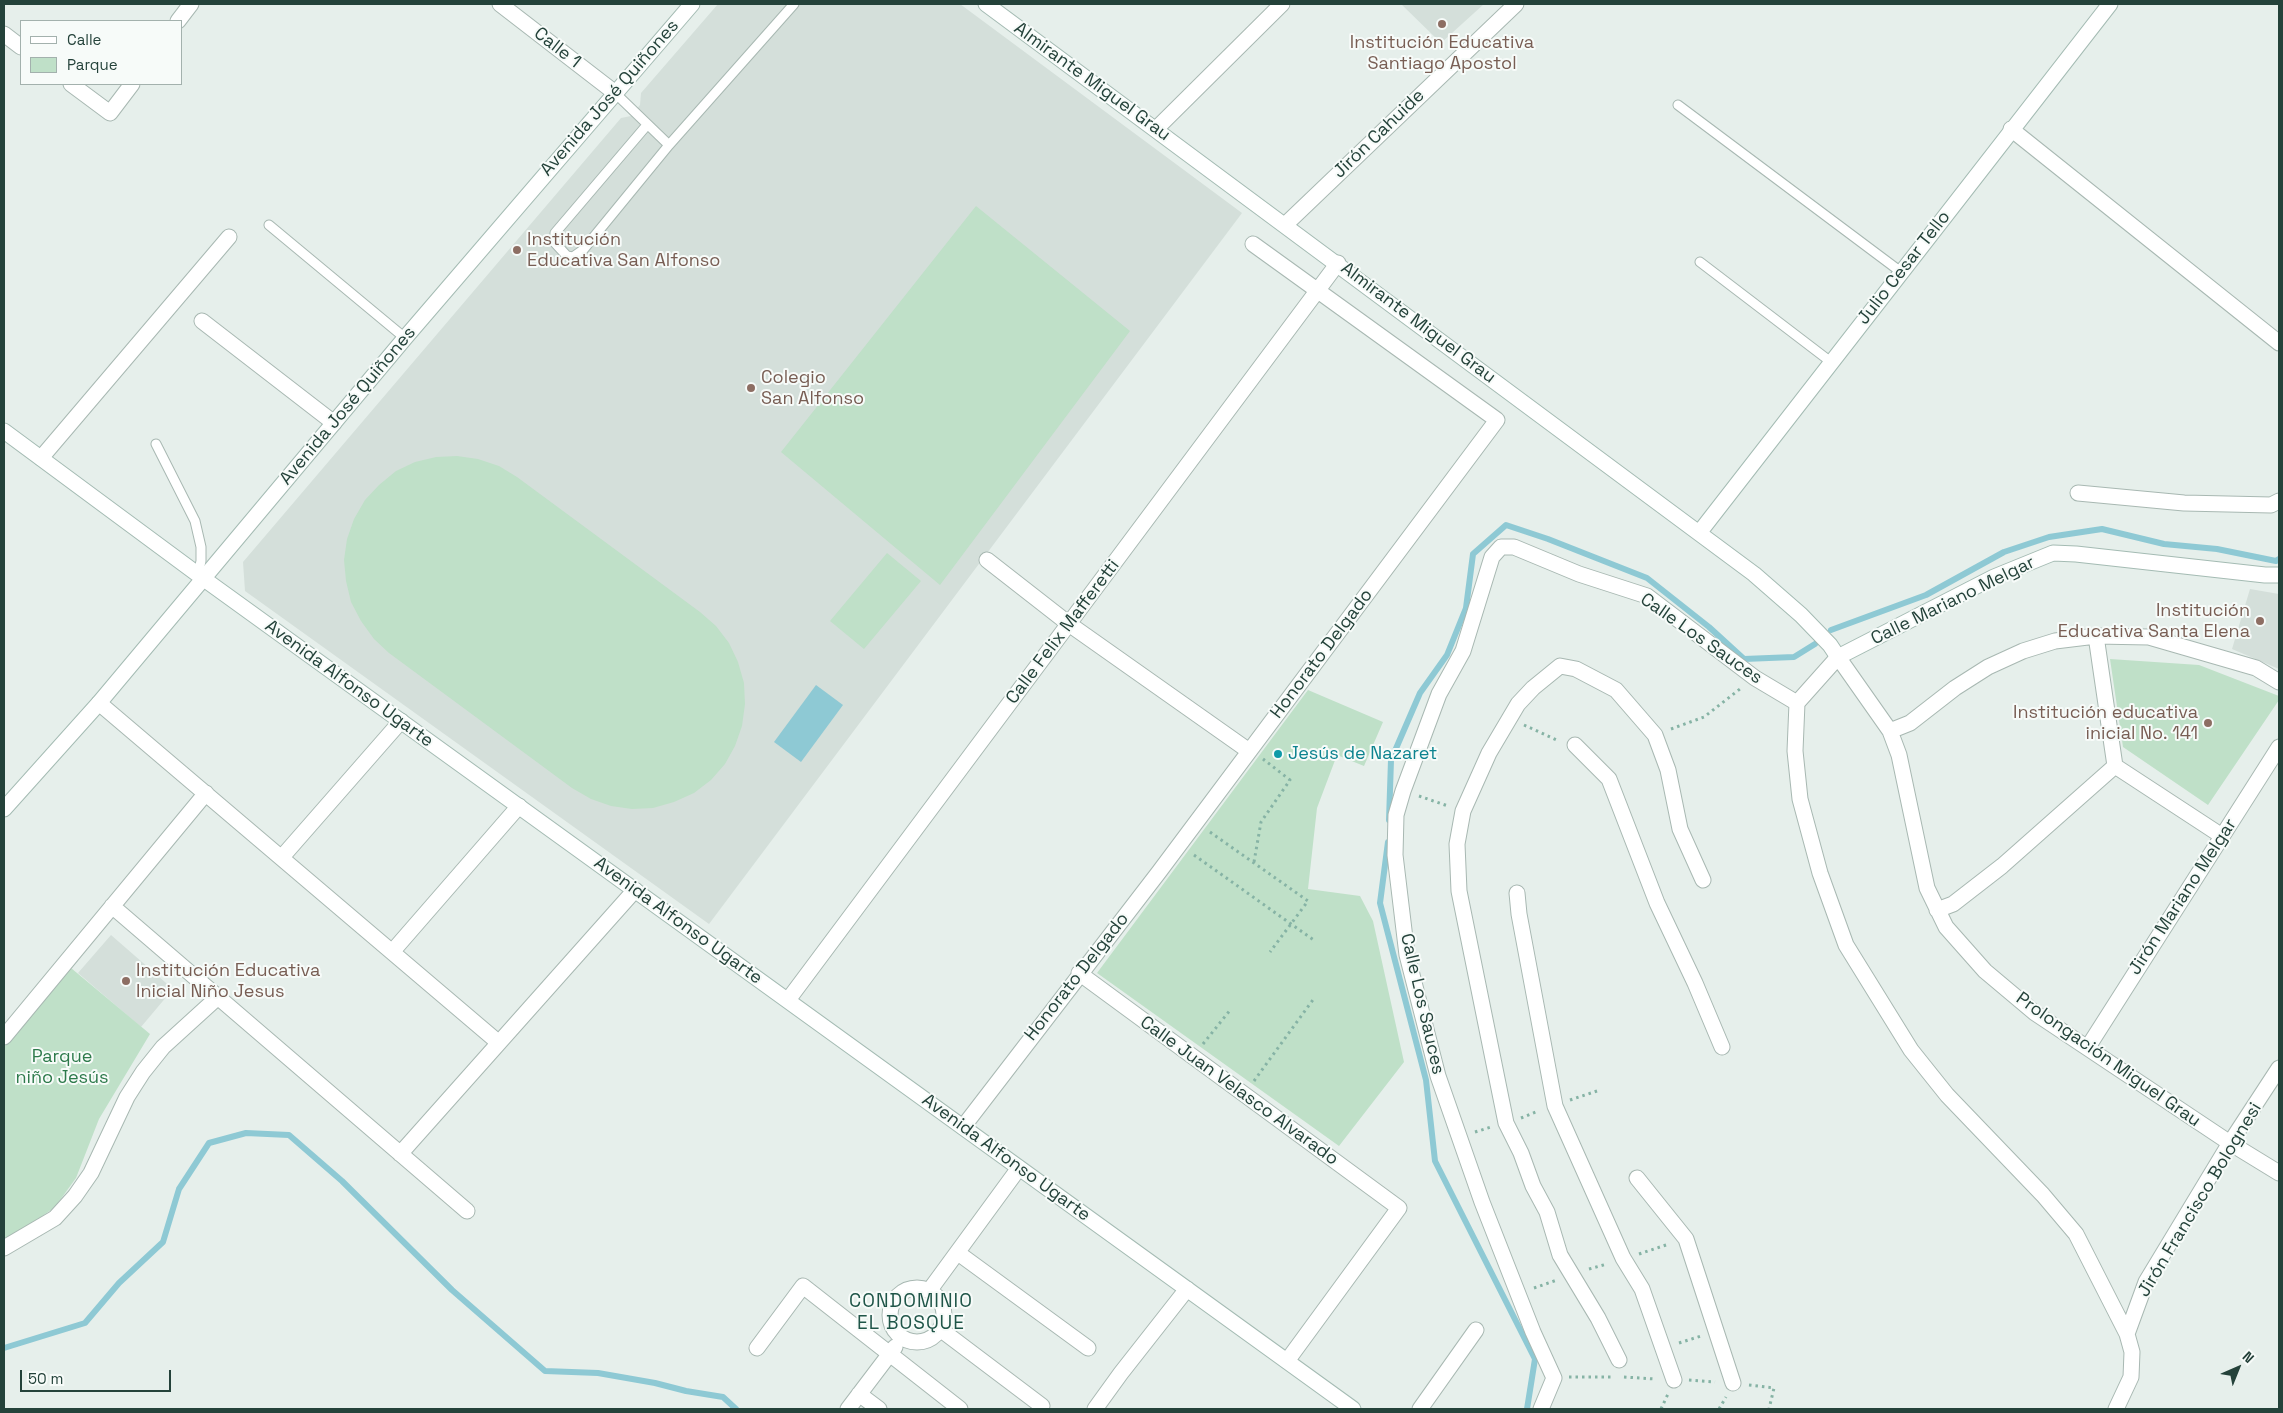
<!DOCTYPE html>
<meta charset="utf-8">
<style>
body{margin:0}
#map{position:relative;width:2283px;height:1413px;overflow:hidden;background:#e6efeb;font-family:"Space Grotesk",sans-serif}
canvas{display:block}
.frame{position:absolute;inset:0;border:5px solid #24423a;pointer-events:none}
.legend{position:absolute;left:20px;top:20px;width:162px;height:65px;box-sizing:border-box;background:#f7fbf9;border:1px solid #a3b1ad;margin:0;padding:6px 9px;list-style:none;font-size:15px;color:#24423a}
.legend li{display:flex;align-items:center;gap:10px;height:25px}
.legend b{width:25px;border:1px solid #a3b1ad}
.north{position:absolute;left:2213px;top:1343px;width:50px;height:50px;-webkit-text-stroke:4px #f7fbf9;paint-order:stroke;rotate:44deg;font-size:14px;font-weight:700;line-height:20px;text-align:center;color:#24423a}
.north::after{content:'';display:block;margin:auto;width:18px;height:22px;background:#24423a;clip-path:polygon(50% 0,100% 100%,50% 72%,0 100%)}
.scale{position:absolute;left:20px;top:1370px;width:151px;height:22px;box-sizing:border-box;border:2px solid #24423a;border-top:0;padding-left:6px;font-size:15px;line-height:18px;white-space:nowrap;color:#24423a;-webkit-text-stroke:4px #f7fbf9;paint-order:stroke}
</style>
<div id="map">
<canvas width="2283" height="1413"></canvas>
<div class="frame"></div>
<ul class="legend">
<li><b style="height:6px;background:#fff"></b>Calle</li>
<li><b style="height:14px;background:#bfe0c8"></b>Parque</li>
</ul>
<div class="north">N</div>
<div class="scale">50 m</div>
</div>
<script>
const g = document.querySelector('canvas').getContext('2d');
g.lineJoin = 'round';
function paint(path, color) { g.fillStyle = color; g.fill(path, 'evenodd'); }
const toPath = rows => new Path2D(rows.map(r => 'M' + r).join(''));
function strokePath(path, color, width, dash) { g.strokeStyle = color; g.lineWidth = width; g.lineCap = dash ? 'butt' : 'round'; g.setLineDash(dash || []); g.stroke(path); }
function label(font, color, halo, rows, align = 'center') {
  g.font = font + ' "Space Grotesk",sans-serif'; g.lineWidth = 4; g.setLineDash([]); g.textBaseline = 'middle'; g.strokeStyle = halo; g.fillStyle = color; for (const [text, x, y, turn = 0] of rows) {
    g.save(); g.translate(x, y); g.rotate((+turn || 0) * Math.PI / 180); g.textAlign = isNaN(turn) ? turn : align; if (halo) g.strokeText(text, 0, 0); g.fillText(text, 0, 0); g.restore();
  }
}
paint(toPath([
 [718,4,960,4,1242,213,709,924,245,591,243,562,621,118,631,116,640,105,641,93],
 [1401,4,1484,4,1441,43],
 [2250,589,2279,594,2279,669,2232,649],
 [111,935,173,989,141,1027,78,973]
]), '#d4dfda');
paint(toPath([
 [976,206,1130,331,940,585,781,452],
 [457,456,478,459,499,466,517,477,700,612,716,626,729,643,738,662,744,683,745,704,742,726,735,746,725,764,711,780,694,793,674,802,653,808,632,809,611,806,591,799,572,788,389,653,374,639,361,621,351,602,346,581,344,560,347,539,354,519,365,500,379,485,396,471,415,462,436,457],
 [887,553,921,581,864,649,830,621],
 [2110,659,2199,665,2279,696,2279,700,2208,805,2123,747],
 [1308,690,1383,722,1364,766,1337,755,1317,808,1308,889,1360,896,1373,921,1404,1062,1339,1146,1097,973],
 [71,968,150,1034,99,1119,76,1178,55,1207,13,1237,4,1240,4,1047]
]), '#bfe0c8');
paint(toPath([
 [816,685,843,705,801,762,774,742]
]), '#8ec9d4');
strokePath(toPath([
 [1831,630,1926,595,2004,552,2049,537,2102,529,2164,544,2217,549,2276,561,2279,559],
 [1389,820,1391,760,1420,693,1447,655,1466,608,1473,554,1506,525,1548,539,1647,578,1709,627,1744,659,1794,657,1815,644],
 [1388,842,1380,903,1426,1080,1435,1161,1535,1359,1527,1409],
 [4,1348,85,1323,119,1283,163,1242,179,1189,209,1143,246,1133,289,1135,342,1181,452,1290,545,1371,598,1373,655,1383,686,1391,723,1397,736,1409]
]), '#8ec9d4', 6);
const lane = toPath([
 [614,92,669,145],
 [1678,105,1901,272],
 [647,125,555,233,555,243,567,256,573,257,583,250,669,145,794,4],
 [269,225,405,338],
 [1700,262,1831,362],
 [156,444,195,521,201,547,201,561,198,574]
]);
const street = toPath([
 [500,4,614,92],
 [178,21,191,4],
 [4,34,21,47],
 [71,84,110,113,132,84],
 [1156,129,1282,4],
 [2011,129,2279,343],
 [1286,224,1516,4],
 [202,321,334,423],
 [41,458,229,237],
 [2078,493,2184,503,2271,505,2279,501],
 [987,560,1069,624,1249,751],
 [2096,636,2115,766,2222,836],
 [99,703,499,1043],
 [1890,731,1910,723,1955,688,1988,667,2023,651,2055,641,2096,636,2149,637,2256,668,2279,682],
 [1575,745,1609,779,1657,903,1695,983,1722,1047],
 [282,857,401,721],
 [1517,893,1519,914,1555,1106,1623,1258,1642,1289,1674,1380],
 [112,906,467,1211],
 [1937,910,1953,904,2002,866,2115,766],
 [392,952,519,806],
 [1079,973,1399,1208,1287,1361],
 [788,1000,1338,263],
 [4,1037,206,793],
 [2088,1047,2279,747],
 [963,1127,1159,872,1497,420,1253,244],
 [400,1154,635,890],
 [1637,1178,1686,1239,1733,1383],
 [4,1248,55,1218,75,1196,91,1173,127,1097,143,1072,163,1047,218,997],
 [958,1253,1088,1348],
 '890 1315a27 27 0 1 1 54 0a27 27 0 1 1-54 0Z',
 [929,1291,1019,1168],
 [940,1329,1042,1406],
 [2127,1334,2146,1282,2230,1143,2279,1068],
 [757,1348,803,1286,960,1409],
 [1619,1360,1598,1318,1560,1255,1547,1212,1533,1186,1521,1153,1506,1123,1459,891,1457,844,1463,811,1489,753,1518,704,1533,688,1560,666,1576,669,1616,690,1655,735,1668,770,1680,829,1703,880],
 [859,1394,879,1409],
 [848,1409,895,1347],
 [1095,1409,1121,1373,1187,1289],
 [1420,1409,1476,1330],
 [1541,1409,1554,1378,1533,1332,1482,1202,1438,1076,1407,955,1395,855,1396,815,1403,791,1439,694,1463,651,1492,557,1501,547,1514,547,1579,574,1647,596,1755,678,1797,703],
 [2116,1409,2131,1377,2132,1352,2127,1334,2076,1234,2043,1195,1947,1095,1911,1050,1846,945,1820,873,1800,799,1795,751,1797,703,1838,657,1890,731,1899,755,1927,888,1946,927,1985,971,2035,1013,2230,1143,2279,1173]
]);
const secondary = toPath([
 [986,4,1754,574,1801,615,1830,645,1838,657,1994,577,2053,553,2076,554,2265,575,2279,575],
 [4,431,204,579,1353,1409],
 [1699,533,2110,4],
 [4,809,99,703,405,338,692,4]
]);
strokePath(lane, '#a8b8b2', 11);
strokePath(street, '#a8b8b2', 17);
strokePath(secondary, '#a4bbb3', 17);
strokePath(toPath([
 [1524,725,1559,741],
 [1671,729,1704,717,1740,689],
 [1419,796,1448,806],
 [1210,832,1308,901,1270,952],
 [1194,855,1315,941],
 [1254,862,1261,822,1290,780,1263,759],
 [1203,1044,1231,1009],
 [1254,1081,1315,997],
 [1570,1100,1600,1090],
 [1521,1118,1538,1111],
 [1475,1132,1491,1127],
 [1639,1254,1669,1244],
 [1589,1269,1607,1264],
 [1534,1288,1557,1280],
 [1679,1343,1701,1336],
 [1569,1377,1613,1377],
 [1624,1377,1655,1379],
 [1689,1380,1715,1382],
 [1749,1385,1774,1388,1769,1409],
 [1661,1409,1668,1394],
 [1719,1409,1726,1397]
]), '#86b3a5', 3, [2.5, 4]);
strokePath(lane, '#fff', 9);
strokePath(street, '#fff', 15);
strokePath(secondary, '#fff', 15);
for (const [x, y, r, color] of [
 [1442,24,5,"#8d6e63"],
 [517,250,5,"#8d6e63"],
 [751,388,5,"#8d6e63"],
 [2260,621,5,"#8d6e63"],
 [2208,723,5,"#8d6e63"],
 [1278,754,5,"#0f9aa8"],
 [126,981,5,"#8d6e63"]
]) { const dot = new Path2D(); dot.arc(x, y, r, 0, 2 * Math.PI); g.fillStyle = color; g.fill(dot); strokePath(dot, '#f7fbf9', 2); }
label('18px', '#785e54', '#f7fbf9', [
 ["Institución Educativa",1442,43,"center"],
 ["Santiago Apostol",1442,64,"center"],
 ["Institución",527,240],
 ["Educativa San Alfonso",527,261],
 ["Colegio",761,378],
 ["San Alfonso",761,399],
 ["Institución",2250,611,"right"],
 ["Educativa Santa Elena",2250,632,"right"],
 ["Institución educativa",2198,713,"right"],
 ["inicial No. 141",2198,734,"right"],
 ["Institución Educativa",136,971],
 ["Inicial Niño Jesus",136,992]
], 'left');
label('18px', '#24423a', '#f7fbf9', [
 ["Calle 1",557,48,38],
 ["Almirante Miguel Grau",1092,82,36],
 ["Avenida José Quiñones",610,98,-49],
 ["Jirón Cahuide",1379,134,-44],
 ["Julio Cesar Tello",1904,268,-52],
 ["Almirante Miguel Grau",1418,323,37],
 ["Avenida José Quiñones",348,406,-50],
 ["Calle Mariano Melgar",1953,601,-26],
 ["Calle Felix Mafferetti",1063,632,-53],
 ["Calle Los Sauces",1701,639,35],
 ["Honorato Delgado",1322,654,-53],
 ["Avenida Alfonso Ugarte",349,684,36],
 ["Jirón Mariano Melgar",2183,897,-57],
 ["Avenida Alfonso Ugarte",678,921,36],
 ["Honorato Delgado",1077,977,-52],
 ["Calle Los Sauces",1422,1004,77],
 ["Prolongación Miguel Grau",2108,1060,35],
 ["Calle Juan Velasco Alvarado",1239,1091,36],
 ["Avenida Alfonso Ugarte",1006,1158,36],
 ["Jirón Francisco Bolognesi",2200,1200,-59]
]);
label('18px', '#0d838f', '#f7fbf9', [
 ["Jesús de Nazaret",1288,754]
], 'left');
label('18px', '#2d7a4b', '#f7fbf9', [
 ["Parque",62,1057],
 ["niño Jesús",62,1078]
]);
g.letterSpacing = '1px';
label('19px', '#1f5548', '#f7fbf9', [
 ["CONDOMINIO",911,1302],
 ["EL BOSQUE",911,1324]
]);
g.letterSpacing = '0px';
</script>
